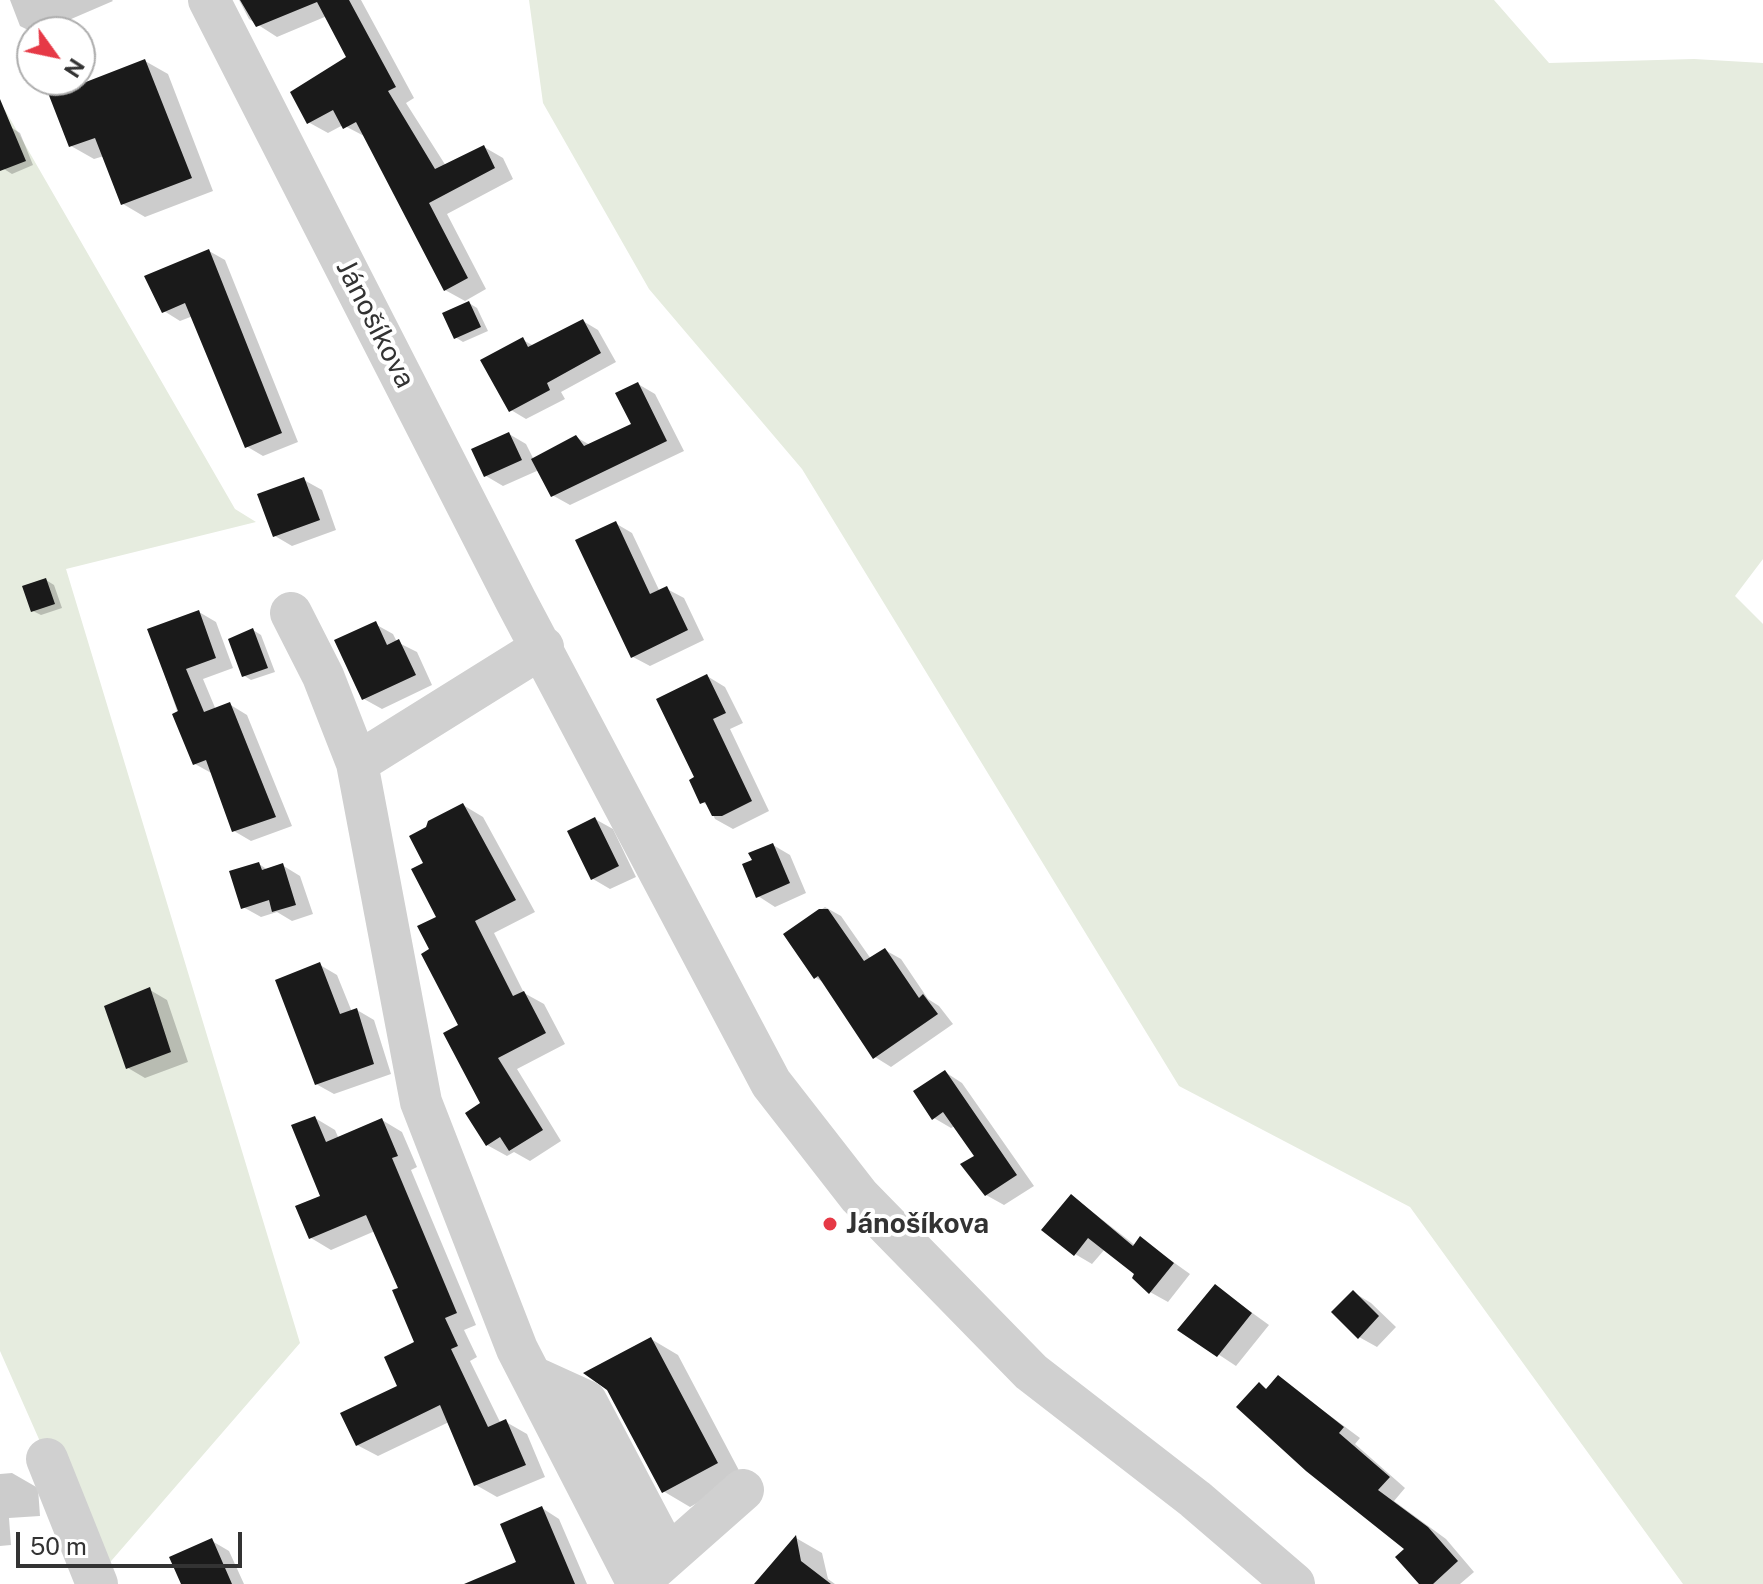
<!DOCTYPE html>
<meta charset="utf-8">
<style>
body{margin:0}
#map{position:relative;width:1763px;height:1584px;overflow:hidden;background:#fff;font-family:"Public Sans",sans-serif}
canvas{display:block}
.north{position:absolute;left:16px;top:16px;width:80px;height:80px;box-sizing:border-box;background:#fff;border:2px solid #adadad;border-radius:50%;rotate:123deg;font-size:22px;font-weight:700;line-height:32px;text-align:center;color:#333}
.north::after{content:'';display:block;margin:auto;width:28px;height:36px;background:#e63946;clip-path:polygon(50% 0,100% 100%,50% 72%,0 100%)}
.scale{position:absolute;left:16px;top:1532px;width:226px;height:36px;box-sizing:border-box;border:4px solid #333;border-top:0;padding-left:10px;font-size:24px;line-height:28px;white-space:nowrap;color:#333;-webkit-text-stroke:6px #fff;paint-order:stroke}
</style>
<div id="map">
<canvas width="1763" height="1584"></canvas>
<div class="north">N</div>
<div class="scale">50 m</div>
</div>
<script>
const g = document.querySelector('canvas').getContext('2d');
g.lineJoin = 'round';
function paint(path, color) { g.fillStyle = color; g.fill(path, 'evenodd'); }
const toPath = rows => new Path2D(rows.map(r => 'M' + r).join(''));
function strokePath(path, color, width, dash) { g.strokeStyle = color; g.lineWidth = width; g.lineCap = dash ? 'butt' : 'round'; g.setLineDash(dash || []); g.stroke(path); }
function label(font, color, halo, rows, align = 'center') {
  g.font = font + ' "Public Sans",sans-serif'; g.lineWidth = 8; g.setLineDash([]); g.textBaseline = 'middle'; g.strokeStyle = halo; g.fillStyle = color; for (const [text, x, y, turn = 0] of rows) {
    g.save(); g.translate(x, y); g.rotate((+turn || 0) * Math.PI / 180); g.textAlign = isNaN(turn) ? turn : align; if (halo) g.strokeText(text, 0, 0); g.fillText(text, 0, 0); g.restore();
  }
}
paint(toPath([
 [529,0,1494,0,1549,63,1694,59,1763,63,1763,559,1735,596,1763,624,1763,1584,1683,1584,1410,1207,1179,1086,802,469,649,289,543,103],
 [5,110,235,509,256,522,66,569,300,1343,99,1575,0,1351,0,113]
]), '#e6ecdf');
paint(toPath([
 [10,0,112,0,113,1,41,32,32,32,20,26],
 [239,0,361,0,414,98,406,103,446,166,484,147,503,158,513,179,447,214,486,289,465,301,445,290,366,137,343,125,328,133,308,122,348,58,327,16,277,37,249,19],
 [145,61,168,74,213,191,145,217,123,204,104,156,94,159,71,146,50,80,79,80,86,84],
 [12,128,20,133,33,165,12,174,4,169,0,159,0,133],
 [209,251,225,260,298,442,263,456,246,446,193,316,180,321,164,311],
 [469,303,477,308,488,331,463,342,455,337],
 [583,321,598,330,616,362,561,392,565,399,526,419,511,410,523,340,534,346],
 [638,384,655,394,684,451,570,505,552,495,539,470,503,486,486,476,509,434,526,444,534,460,576,437,590,445,633,424],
 [304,480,322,490,336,530,292,546,275,536],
 [615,523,632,533,660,592,667,589,684,598,704,640,650,666,633,657],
 [46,580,54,585,62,608,41,615,33,611],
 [199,612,216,622,233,668,203,679,216,710,229,704,247,715,292,826,251,841,234,831,213,774,195,764,150,631],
 [375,624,393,634,397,642,417,652,432,685,382,709,364,699],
 [253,630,261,635,275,672,251,680,243,675],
 [707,676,725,687,743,723,730,729,769,811,733,829,715,819,709,806,702,802,696,778],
 [463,805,483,817,535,912,494,933,524,993,544,1004,565,1044,517,1069,561,1141,530,1161,514,1152,507,1156,487,1145,483,1104,461,1026,431,950,439,918,426,864],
 [595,819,613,829,636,877,610,889,593,879],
 [773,845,790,855,806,893,775,907,758,896],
 [259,864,268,870,282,865,300,876,313,914,292,921,277,912,261,917,243,907],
 [825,907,841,916,871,959,885,950,901,959,928,999,939,1006,953,1024,891,1067,875,1057,824,983,815,977,786,934],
 [320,965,337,975,352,1012,357,1010,374,1020,391,1074,334,1094,316,1084],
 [150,990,167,1000,188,1062,145,1078,128,1068],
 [945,1072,962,1083,1034,1186,1004,1205,986,1195,976,1156,955,1126,951,1128,934,1118],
 [315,1118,335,1130,339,1139,382,1120,402,1132,417,1167,411,1170,476,1325,464,1330,477,1357,470,1361,501,1424,506,1422,527,1434,545,1477,497,1497,476,1485,449,1422,378,1456,357,1445,400,1387,417,1343,400,1290,375,1231,331,1250,311,1238,322,1197],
 [1072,1196,1136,1246,1141,1239,1190,1274,1168,1302,1150,1292,1134,1278,1137,1274,1105,1249,1092,1264,1075,1254],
 [1215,1286,1269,1325,1236,1366,1180,1329],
 [1353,1292,1371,1303,1396,1327,1377,1347,1359,1337],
 [651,1339,678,1355,743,1478,690,1507,663,1491,609,1388],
 [1278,1377,1360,1438,1355,1444,1405,1488,1394,1501,1446,1539,1474,1572,1460,1584,1421,1584,1407,1549,1259,1385,1268,1390],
 [12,1473,38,1488,40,1516,9,1518,11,1545,0,1546,0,1474],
 [542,1508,559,1519,587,1584,498,1584,519,1563],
 [796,1538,822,1553,828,1579,835,1584,757,1584],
 [212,1541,229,1551,244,1584,183,1584]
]), '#0003');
paint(toPath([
 [240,0,349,0,396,87,388,91,435,169,484,145,495,168,429,203,468,278,444,291,356,122,343,129,333,110,307,124,290,92,346,57,317,2,256,27],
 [145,59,192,178,121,205,95,138,69,147,43,80,71,80,73,87],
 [0,99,26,161,0,171],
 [209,249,282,433,245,448,185,303,162,313,144,276],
 [469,301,481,327,454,339,442,313],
 [583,319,601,353,547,383,550,390,509,412,480,360,523,337,528,347],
 [638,382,667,441,551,497,531,459,576,435,584,446,631,424,615,393],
 [509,432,522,460,484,477,471,449],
 [304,477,320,520,273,537,257,494],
 [616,521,650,594,667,586,688,630,631,658,575,540],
 [46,578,55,604,31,612,22,586],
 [199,610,216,658,186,669,204,712,230,702,276,817,232,832,206,760,193,765,172,714,178,711,147,629],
 [376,621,387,645,399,639,416,675,362,700,334,640],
 [253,628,268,668,242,677,228,639],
 [707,674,726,713,713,719,752,801,722,816,712,816,705,802,700,804,689,780,694,777,656,699],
 [463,803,516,900,475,921,513,996,524,991,546,1033,498,1058,543,1130,509,1151,500,1137,486,1146,465,1113,480,1103,443,1033,458,1025,421,954,429,949,417,926,436,917,411,869,423,863,409,836,426,827,428,821],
 [595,817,619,866,591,880,567,831],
 [773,843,790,883,756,898,742,864,752,860,748,853],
 [259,862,262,870,283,863,296,905,272,912,269,900,241,909,229,871],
 [819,909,828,909,864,961,885,948,919,998,923,994,938,1014,873,1059,818,976,814,979,783,934],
 [320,962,340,1014,357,1008,374,1064,315,1085,275,980],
 [150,987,171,1052,126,1069,104,1006],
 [945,1070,1017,1175,985,1196,960,1164,974,1156,943,1112,932,1120,913,1091],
 [315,1116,326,1142,382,1118,398,1156,392,1158,457,1313,445,1318,458,1346,451,1349,488,1427,506,1419,526,1465,474,1486,440,1405,356,1446,340,1413,397,1386,384,1357,414,1342,392,1290,398,1288,366,1215,309,1239,295,1206,320,1196,291,1125],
 [1071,1194,1133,1246,1140,1236,1174,1263,1149,1294,1132,1278,1134,1274,1088,1238,1074,1256,1041,1230],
 [1215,1284,1252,1313,1217,1357,1177,1330],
 [1353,1290,1379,1316,1358,1339,1331,1312],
 [651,1337,718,1463,662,1493,607,1390,583,1373],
 [1278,1375,1344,1427,1339,1433,1390,1477,1378,1490,1428,1527,1458,1561,1433,1584,1419,1584,1395,1557,1404,1549,1306,1471,1236,1407,1259,1382,1266,1389],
 [542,1506,575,1584,464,1584,516,1562,500,1524],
 [796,1535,801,1561,831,1584,754,1584],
 [212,1538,232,1584,181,1584,169,1557]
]), '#1a1a1a');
strokePath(toPath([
 [209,0,516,601,771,1083,859,1196,1031,1372,1195,1499,1294,1584],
 [291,613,323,676,357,763],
 [543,647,357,763,421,1102,517,1349,638,1584],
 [531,1376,586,1401,668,1556],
 [47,1459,97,1584],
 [649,1573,743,1490]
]), '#d0d0d0', 42);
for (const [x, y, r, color] of [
 [830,1224,8,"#e63946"]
]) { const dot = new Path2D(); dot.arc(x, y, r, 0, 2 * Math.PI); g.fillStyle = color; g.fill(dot); strokePath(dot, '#fff', 3); }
label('28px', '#333', '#fff', [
 ["Jánošíkova",375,324,63]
]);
label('bold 28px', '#333', '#fff', [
 ["Jánošíkova",846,1224]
], 'left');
</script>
